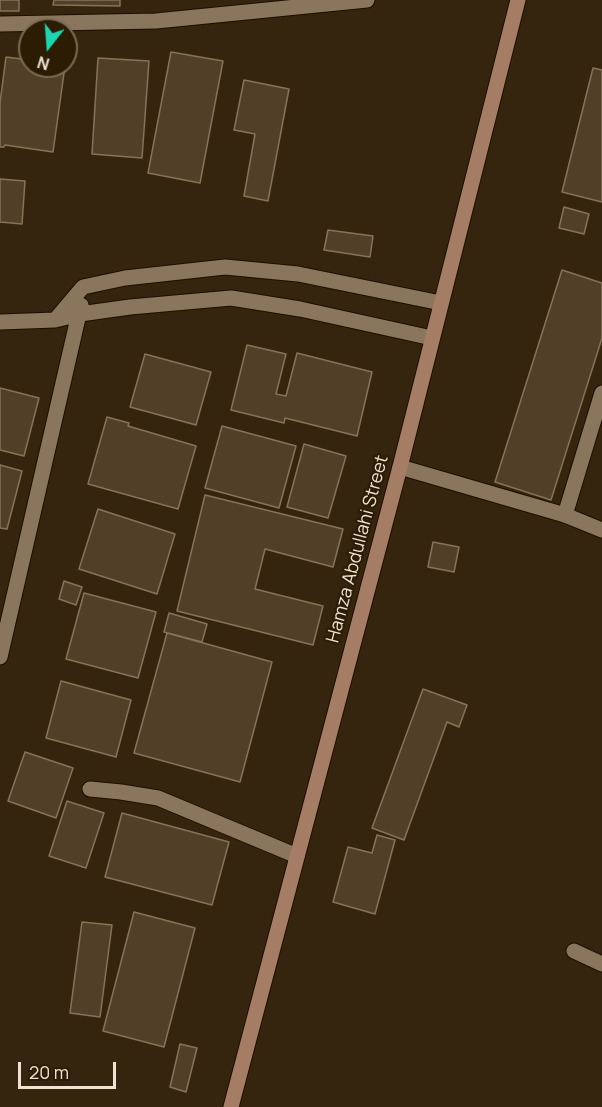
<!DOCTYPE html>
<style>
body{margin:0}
#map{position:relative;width:602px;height:1107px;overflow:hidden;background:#36250e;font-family:Manrope,sans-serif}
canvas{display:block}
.north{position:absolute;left:18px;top:18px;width:60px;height:60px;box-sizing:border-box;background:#2c1c04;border:2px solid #796b57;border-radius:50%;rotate:197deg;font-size:16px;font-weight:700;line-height:24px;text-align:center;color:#ede2d4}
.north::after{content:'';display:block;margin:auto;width:21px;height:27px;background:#1cd5b1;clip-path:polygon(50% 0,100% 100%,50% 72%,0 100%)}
.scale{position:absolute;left:18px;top:1062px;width:98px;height:27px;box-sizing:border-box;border:3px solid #ede2d4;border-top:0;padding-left:8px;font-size:18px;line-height:21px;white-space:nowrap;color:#ede2d4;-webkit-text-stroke:4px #2c1c04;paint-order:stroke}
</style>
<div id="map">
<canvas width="602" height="1107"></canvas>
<div class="north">N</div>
<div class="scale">20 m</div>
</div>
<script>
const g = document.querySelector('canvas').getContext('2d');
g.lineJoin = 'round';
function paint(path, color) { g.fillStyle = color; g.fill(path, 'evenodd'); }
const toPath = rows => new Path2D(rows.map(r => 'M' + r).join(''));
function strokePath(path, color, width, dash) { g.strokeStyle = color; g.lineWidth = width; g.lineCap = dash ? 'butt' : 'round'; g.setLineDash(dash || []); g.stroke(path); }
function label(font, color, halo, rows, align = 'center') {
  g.font = font + ' Manrope,sans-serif'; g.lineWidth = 4.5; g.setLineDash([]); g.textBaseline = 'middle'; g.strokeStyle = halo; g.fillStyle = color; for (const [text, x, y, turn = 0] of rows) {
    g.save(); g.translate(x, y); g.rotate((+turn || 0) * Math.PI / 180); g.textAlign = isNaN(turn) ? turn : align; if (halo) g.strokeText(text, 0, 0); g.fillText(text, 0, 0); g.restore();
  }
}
const building = toPath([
 [0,0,19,0,19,11,0,11,0,0],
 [54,0,120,0,120,6,53,5,54,0],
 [171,52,223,61,200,183,148,173,171,52],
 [6,57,30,60,30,66,65,66,53,152,5,145,4,147,0,147,0,103,6,57],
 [98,58,149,61,142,158,92,154,98,58],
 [593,68,602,70,602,202,562,192,593,68],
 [244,80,289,89,268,201,244,196,255,134,234,130,244,80],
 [0,179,25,181,22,224,0,222,0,179],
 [564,207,589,214,584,234,559,228,564,207],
 [328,230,373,236,370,257,324,250,328,230],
 [562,270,602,283,602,338,551,500,495,482,562,270],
 [247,345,286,354,276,394,286,396,297,353,372,372,357,436,285,418,284,423,231,410,247,345],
 [145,354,211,372,196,425,130,407,145,354],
 [0,388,39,398,24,456,0,450,0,388],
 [107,417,129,423,128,426,196,446,178,509,88,484,107,417],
 [222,426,296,446,279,508,205,488,222,426],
 [304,444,346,456,328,518,287,507,304,444],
 [0,465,22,471,7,529,0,528,0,465],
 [205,495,343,529,333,567,265,549,255,589,323,606,313,645,177,611,205,495],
 [98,509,175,534,157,594,79,569,98,509],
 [433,542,459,547,454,572,428,567,433,542],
 [64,581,82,587,76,605,59,599,64,581],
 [84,593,156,612,138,678,66,659,84,593],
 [169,613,207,624,202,642,164,632,169,613],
 [167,633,272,662,240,782,134,753,167,633],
 [61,681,131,700,116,757,46,738,61,681],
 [423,689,467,705,459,727,447,722,404,840,372,828,423,689],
 [25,752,73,768,56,818,8,801,25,752],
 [67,801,104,813,86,868,49,856,67,801],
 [122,813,229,842,212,905,105,877,122,813],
 [377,835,395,840,375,914,333,902,348,847,372,853,377,835],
 [134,912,195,928,164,1047,103,1031,134,912],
 [82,922,112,925,100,1017,70,1013,82,922],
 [180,1044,197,1048,186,1092,170,1087,180,1044]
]);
paint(building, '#523f28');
strokePath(building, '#877359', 1.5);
const lane = toPath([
 [565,515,602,393],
 [90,789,121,792,158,798,297,856]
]);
const street = toPath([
 [0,24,156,21,367,0],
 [55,320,83,287,125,278,225,267,298,274,441,303],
 [0,322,55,320,80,314,130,307,231,298,300,309,432,338],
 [400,467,565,515,602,530],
 [0,657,81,305],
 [574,951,602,964]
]);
const secondary = toPath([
 [231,1107,400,467,518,0]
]);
strokePath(lane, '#1d0e00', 17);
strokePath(street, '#1d0e00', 17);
strokePath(secondary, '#1d0e00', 17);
strokePath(lane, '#8a765c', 15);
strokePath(street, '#8a765c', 15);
strokePath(secondary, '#a57d64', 15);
label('18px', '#ede2d4', '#2c1c04', [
 ["Hamza Abdullahi Street",358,549,-75]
]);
</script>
